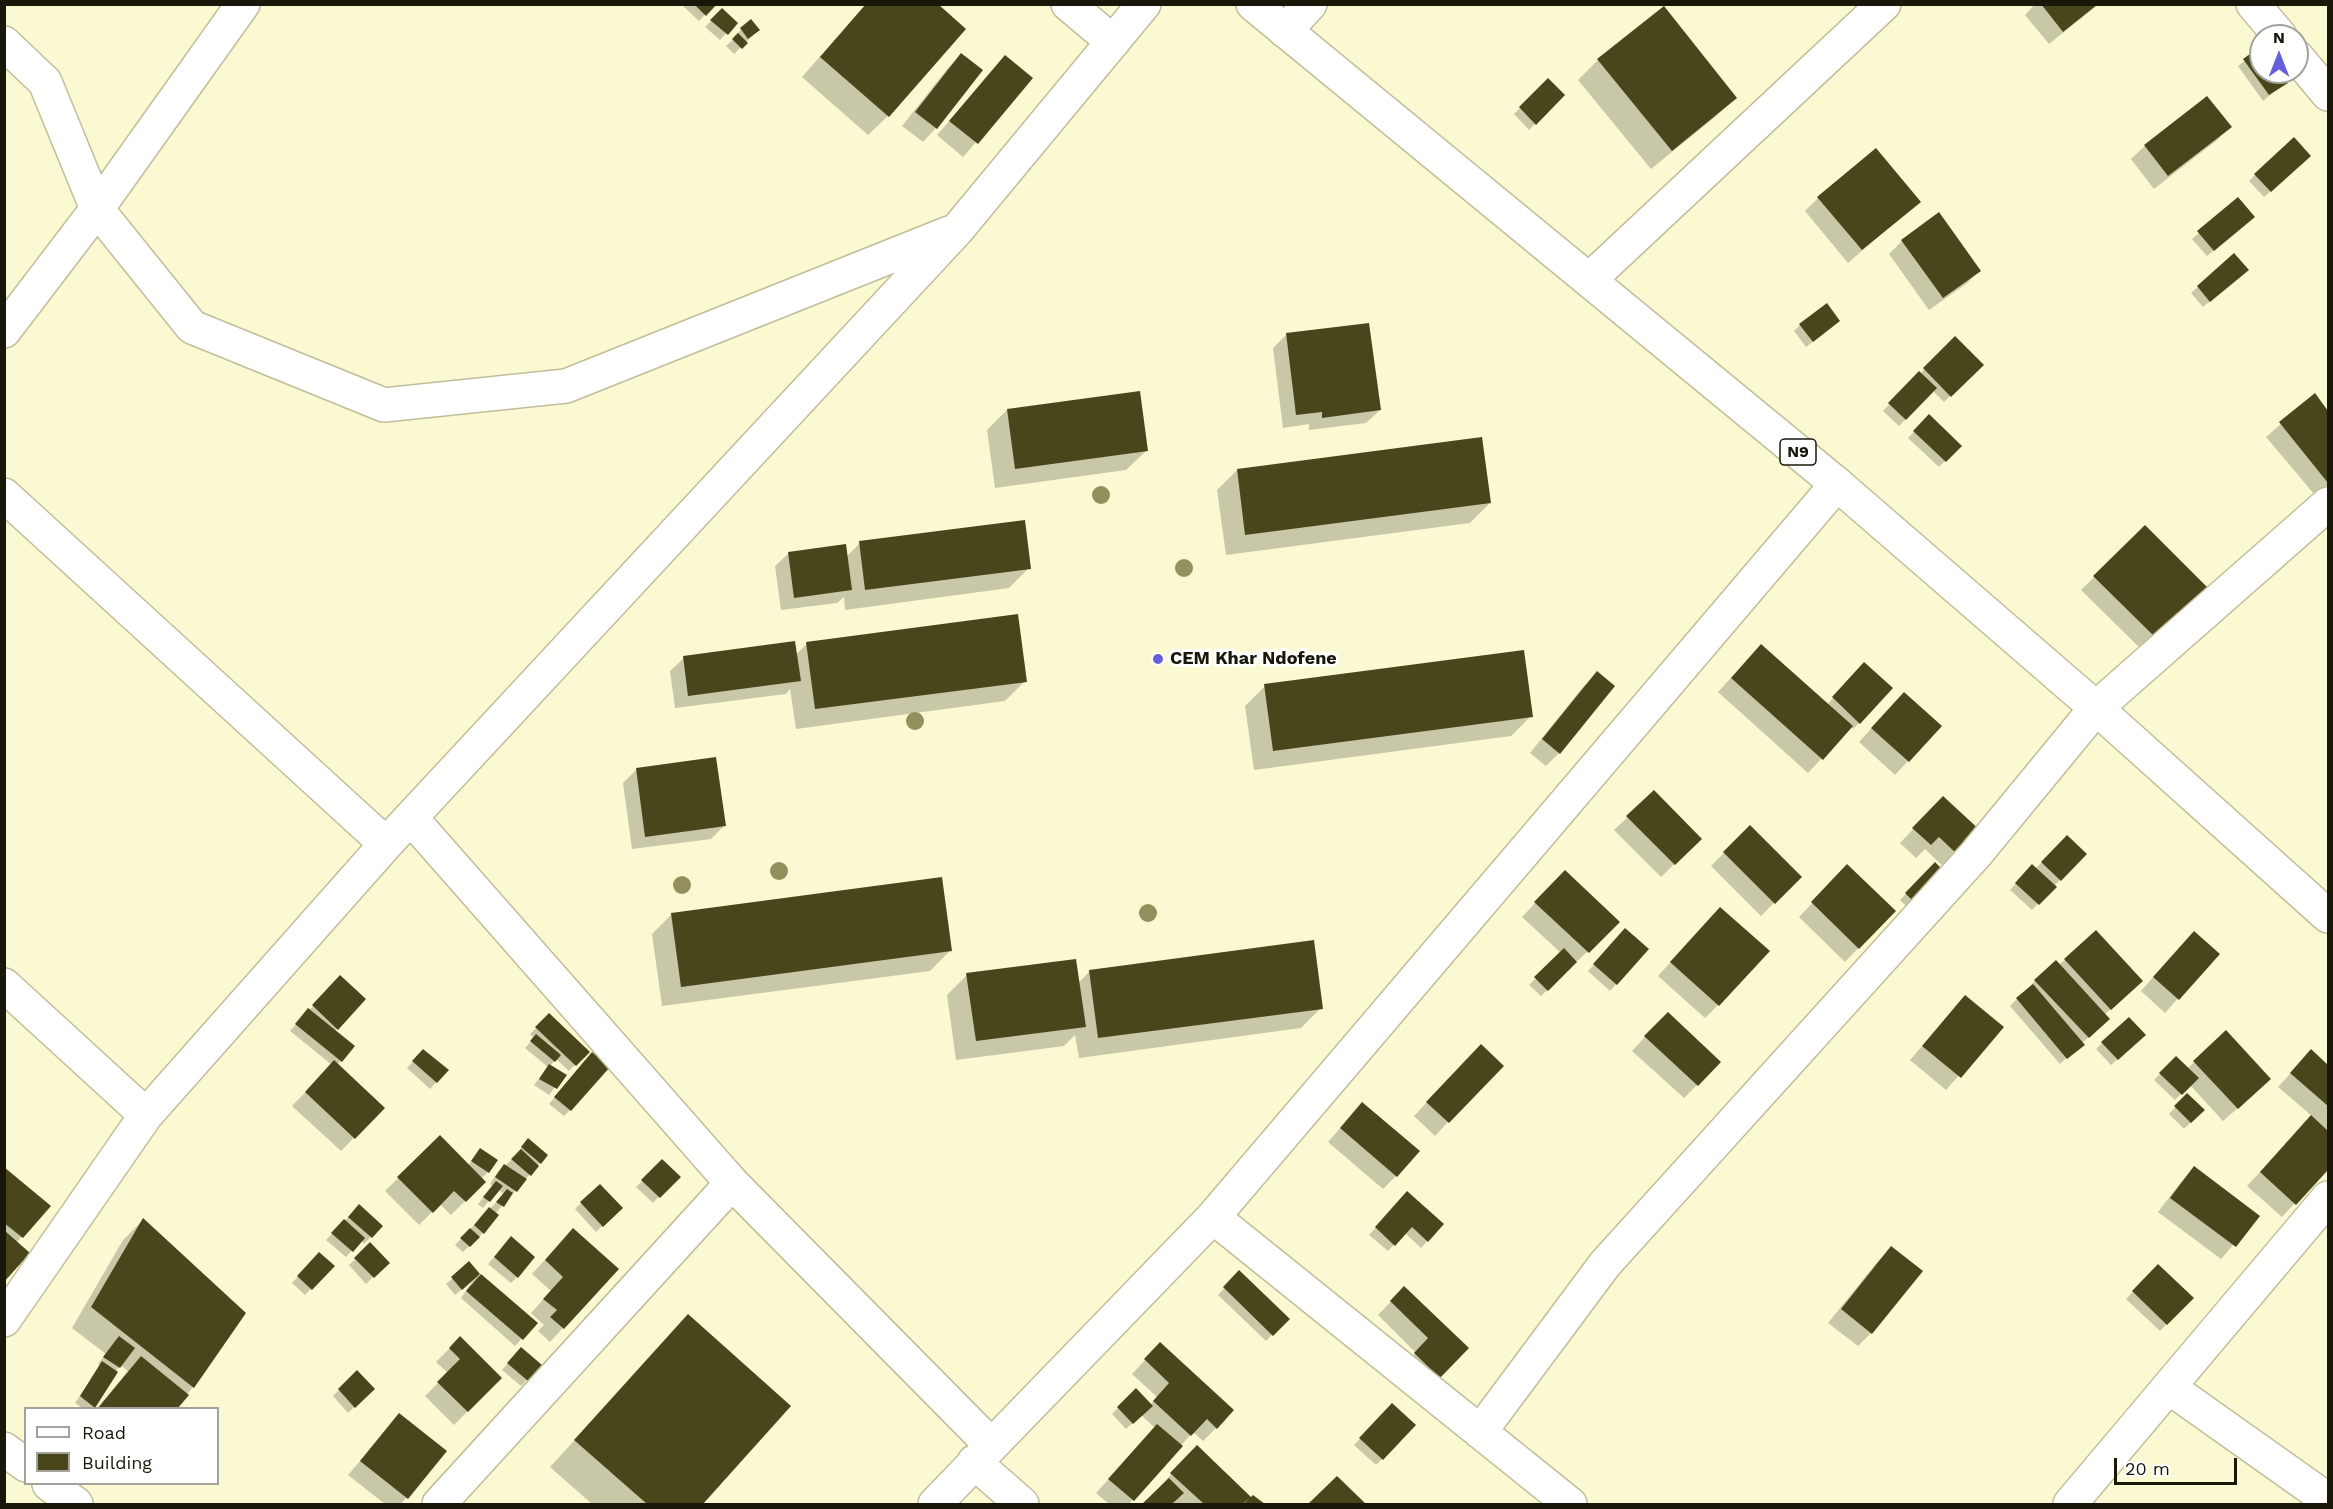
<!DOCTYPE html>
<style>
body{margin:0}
#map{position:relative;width:2333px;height:1509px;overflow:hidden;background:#fbf9d2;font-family:"Work Sans",sans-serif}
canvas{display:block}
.frame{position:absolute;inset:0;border:6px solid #18170a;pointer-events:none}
.legend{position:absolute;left:24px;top:1407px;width:195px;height:78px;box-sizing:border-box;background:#fff;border:2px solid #a3a29d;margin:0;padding:8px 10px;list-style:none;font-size:18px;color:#18170a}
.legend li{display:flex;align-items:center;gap:12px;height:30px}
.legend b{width:30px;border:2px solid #a3a29d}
.north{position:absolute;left:2249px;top:24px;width:60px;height:60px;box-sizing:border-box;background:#fff;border:2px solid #a3a29d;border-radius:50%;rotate:0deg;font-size:16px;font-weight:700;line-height:24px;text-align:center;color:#18170a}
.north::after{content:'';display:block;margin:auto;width:21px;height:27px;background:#6560d9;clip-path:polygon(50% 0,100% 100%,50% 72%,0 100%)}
.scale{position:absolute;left:2114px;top:1458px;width:123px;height:27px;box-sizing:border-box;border:3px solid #18170a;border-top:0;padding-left:8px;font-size:18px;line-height:21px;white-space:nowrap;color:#18170a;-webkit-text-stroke:4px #fff;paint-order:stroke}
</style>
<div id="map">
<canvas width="2333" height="1509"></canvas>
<div class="frame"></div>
<ul class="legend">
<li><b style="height:8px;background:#fff"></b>Road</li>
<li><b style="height:16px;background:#49461c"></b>Building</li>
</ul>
<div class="north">N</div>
<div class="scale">20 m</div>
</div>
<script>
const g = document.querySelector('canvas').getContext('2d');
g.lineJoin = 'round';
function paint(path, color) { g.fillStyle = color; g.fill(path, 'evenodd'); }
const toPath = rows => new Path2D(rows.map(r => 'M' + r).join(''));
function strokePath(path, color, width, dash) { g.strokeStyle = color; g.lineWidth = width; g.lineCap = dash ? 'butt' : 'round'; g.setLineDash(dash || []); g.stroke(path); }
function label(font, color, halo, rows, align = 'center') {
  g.font = font + ' "Work Sans",sans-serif'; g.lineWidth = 6; g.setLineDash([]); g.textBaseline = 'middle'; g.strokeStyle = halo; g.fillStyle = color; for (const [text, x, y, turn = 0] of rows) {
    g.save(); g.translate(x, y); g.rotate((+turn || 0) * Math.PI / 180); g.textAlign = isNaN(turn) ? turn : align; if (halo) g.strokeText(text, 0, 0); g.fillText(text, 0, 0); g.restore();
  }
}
paint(toPath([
 [681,4,715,4,699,21],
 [866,4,888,116,868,135,802,77],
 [2035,4,2099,4,2049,44,2025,15],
 [722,10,736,23,720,40,705,27],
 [751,21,758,30,734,54,726,46,736,37,734,36],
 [2261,49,2261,72,2278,72,2286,82,2263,101,2238,66],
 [961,55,981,71,936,128,923,142,902,126,948,68],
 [1005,57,1031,79,963,157,937,135],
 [1598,60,1735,97,1715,117,1651,169,1578,80],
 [1548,80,1563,95,1529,130,1514,114],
 [2207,98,2230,127,2216,141,2154,189,2131,159,2145,146],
 [2303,162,2264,197,2249,181,2255,175],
 [1818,198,1919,201,1848,263,1805,211],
 [2238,200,2247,223,2207,256,2192,239],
 [1902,241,1979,271,1966,284,1929,310,1889,254],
 [2234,255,2241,276,2203,307,2191,293],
 [1800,325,1832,327,1806,347,1794,331],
 [1286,335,1380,410,1366,423,1309,430,1309,424,1283,428,1273,348],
 [1955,338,1982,365,1944,402,1933,391,1899,426,1883,411],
 [2314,395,2328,413,2328,494,2320,501,2266,437],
 [1007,410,1146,451,1126,470,995,488,987,430],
 [1929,416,1960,446,1939,467,1908,438],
 [1237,470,1490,503,1470,523,1226,555,1217,490],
 [2145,527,2207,589,2144,652,2081,590],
 [860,543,1029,568,1009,588,845,610,844,597,837,603,781,610,775,566,789,553,846,557],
 [807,644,1025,681,1005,701,796,729,790,689,786,694,675,708,670,671,684,658,795,655],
 [1748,659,1827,705,1858,670,1859,723,1853,729,1851,727,1808,773,1718,692],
 [1597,673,1559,753,1546,766,1530,753,1583,687],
 [1265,686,1531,716,1511,736,1254,770,1245,706],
 [1891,707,1940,726,1895,775,1859,742],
 [637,769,724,826,711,839,632,849,623,783],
 [1654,792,1700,839,1661,877,1614,830],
 [1943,798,1980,832,1945,868,1925,849,1916,858,1900,843],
 [1750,827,1800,877,1761,916,1711,866],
 [2067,837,2084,854,2032,910,2010,890,2032,866,2035,869],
 [1935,864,1912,912,1900,900],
 [1834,880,1894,911,1845,962,1799,917],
 [1552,885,1618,922,1541,996,1529,985,1561,953,1522,917],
 [672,914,950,951,930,971,662,1006,652,934],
 [1707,922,1718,1005,1705,1018,1658,976],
 [1619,937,1647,950,1610,991,1588,971],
 [2181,946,2218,954,2165,1013,2141,991],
 [2065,960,2128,994,2104,1015,2108,1019,2060,1064,2010,1006,2035,981],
 [1090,971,1321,1008,1301,1028,1079,1058,1075,1035,1064,1046,956,1060,947,995,967,975,1078,983],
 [334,983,364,999,335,1031,341,1061,337,1065,383,1108,341,1151,292,1106,332,1065,290,1031],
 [1965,997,2002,1027,1946,1090,1910,1060],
 [549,1015,588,1052,569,1071,556,1059,550,1066,564,1075,549,1095,534,1085,548,1067,525,1048,534,1038,530,1034],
 [1654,1027,1697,1085,1684,1098,1632,1051],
 [2226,1032,2256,1092,2223,1121,2190,1085,2175,1100,2154,1080,2176,1058,2187,1069],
 [2138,1041,2111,1065,2096,1049,2102,1043],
 [423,1051,446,1071,430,1089,407,1068],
 [2311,1051,2328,1067,2328,1167,2282,1217,2247,1186,2312,1116,2278,1087],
 [1467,1059,1448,1122,1435,1136,1414,1116],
 [586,1060,570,1110,564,1116,549,1104],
 [2187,1095,2203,1110,2184,1129,2169,1114],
 [1349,1118,1396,1176,1383,1189,1328,1142],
 [440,1137,468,1165,481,1150,488,1172,481,1179,484,1182,451,1215,440,1204,419,1225,385,1191],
 [522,1147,546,1156,495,1214,483,1233,463,1252,455,1245,504,1194,498,1190,483,1208,478,1204,493,1186,490,1184,498,1172,517,1155,516,1154],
 [662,1162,678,1177,653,1203,636,1187],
 [2194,1168,2258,1216,2221,1259,2158,1212,2181,1182],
 [4,1169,49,1207,16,1243,4,1280],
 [1401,1200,1442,1224,1421,1248,1405,1233,1388,1251,1369,1235],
 [581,1203,621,1208,596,1232,575,1209],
 [359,1206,381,1226,364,1244,361,1240,346,1257,326,1240],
 [143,1220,193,1387,176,1408,97,1408,128,1371,120,1365,93,1407,82,1408,75,1403,101,1365,98,1364,106,1354,72,1328,123,1240],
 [560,1243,617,1269,550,1342,538,1331,544,1325,531,1313,551,1291,532,1274],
 [370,1245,387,1263,366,1284,349,1265],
 [505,1245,517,1277,511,1283,488,1264],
 [1891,1248,1871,1333,1858,1346,1828,1323,1878,1261],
 [319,1254,332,1266,305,1295,292,1283],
 [469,1264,479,1276,536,1323,515,1346,461,1298,474,1279,455,1295,446,1284],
 [2158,1266,2192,1298,2160,1331,2126,1299],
 [1239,1272,1288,1319,1266,1341,1218,1295],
 [1404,1288,1467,1348,1425,1390,1402,1368,1416,1353,1378,1315],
 [688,1316,789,1406,701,1504,592,1504,550,1467],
 [460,1338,500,1378,454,1425,425,1396,448,1373,436,1362],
 [515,1355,527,1380,521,1386,502,1370],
 [1147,1358,1216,1428,1203,1441,1193,1432,1129,1504,1109,1504,1096,1493,1155,1428,1141,1415,1126,1429,1112,1414,1136,1390,1150,1405,1157,1397,1132,1374],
 [357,1372,373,1389,348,1413,333,1396],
 [1392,1405,1382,1459,1376,1465,1354,1445],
 [400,1415,445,1451,401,1504,385,1504,348,1475],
 [1184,1460,1251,1499,1253,1497,1262,1504,1177,1504,1173,1502,1170,1504,1144,1504],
 [1337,1478,1364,1504,1310,1504]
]), '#0003');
paint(toPath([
 [694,4,717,4,706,16],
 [866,4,938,4,966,29,889,117,820,57],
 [2041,4,2098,4,2063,32],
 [1664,6,1737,98,1672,151,1597,59],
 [722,8,738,23,728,35,710,20],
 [751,19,760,30,748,39,740,28],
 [738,33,748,43,742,49,732,39],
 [2261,46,2261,72,2280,72,2288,83,2269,95,2243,59],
 [961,53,983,70,937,129,915,112],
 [1005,55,1033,78,978,144,949,121],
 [1548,78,1565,95,1536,125,1519,107],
 [2207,96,2232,127,2168,176,2144,145],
 [2294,137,2311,156,2271,192,2254,174],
 [1876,148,1921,202,1862,250,1817,197],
 [2238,197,2255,217,2214,251,2197,231],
 [1939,212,1981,271,1943,298,1901,240],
 [2234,253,2249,270,2210,302,2197,286],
 [1827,303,1840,321,1813,342,1799,324],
 [1369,323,1381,410,1322,418,1322,412,1296,415,1286,333],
 [1955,336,1984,365,1951,397,1923,368],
 [1919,371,1937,388,1906,420,1888,403],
 [1140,391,1148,451,1015,469,1007,409],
 [2315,393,2328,411,2328,483,2279,422],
 [1929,414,1962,446,1946,462,1913,431],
 [1482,437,1491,503,1245,535,1237,469],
 [1025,520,1031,569,865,590,859,541],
 [2145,525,2209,589,2158,640,2093,576],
 [846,544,852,590,794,598,788,552],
 [1018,614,1027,682,815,709,806,642],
 [795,641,801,681,688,696,683,656],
 [1761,644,1853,726,1823,760,1731,678],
 [1524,650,1533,717,1273,751,1264,684],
 [1864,662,1893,688,1860,724,1832,697],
 [1597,671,1615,686,1560,754,1542,739],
 [1904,692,1942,726,1909,762,1871,728],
 [716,757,726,826,645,837,636,768],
 [1654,790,1702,839,1675,865,1626,816],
 [1943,796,1982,832,1959,856,1939,837,1931,845,1912,828],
 [1750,825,1802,877,1775,904,1723,852],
 [2067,835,2087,854,2061,881,2041,862],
 [1935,862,1949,876,1919,907,1905,893],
 [1847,864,1896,911,1859,949,1811,902],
 [2032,864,2057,887,2039,905,2015,883],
 [1565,870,1620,922,1589,953,1534,902],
 [942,877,952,951,681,987,671,913],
 [1720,907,1770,951,1719,1006,1670,962],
 [1625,928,1649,949,1617,985,1593,964],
 [2096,930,2143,981,2111,1010,2064,959],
 [2194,931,2220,954,2179,1000,2153,977],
 [1314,940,1323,1009,1098,1038,1089,970],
 [1564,948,1577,962,1548,991,1534,977],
 [1076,959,1086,1027,976,1041,966,973],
 [2056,960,2110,1019,2089,1038,2034,980],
 [340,975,366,999,338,1030,312,1005],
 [2033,984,2085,1045,2067,1059,2016,998],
 [1965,995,2004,1027,1961,1078,1922,1046],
 [308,1008,355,1046,342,1062,295,1024],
 [1668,1012,1721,1062,1698,1086,1644,1036],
 [549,1013,590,1052,576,1066,535,1027],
 [2129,1017,2146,1035,2118,1060,2101,1042],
 [2226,1030,2271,1079,2238,1109,2193,1061],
 [536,1034,561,1055,555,1062,530,1041],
 [1481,1044,1504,1066,1449,1123,1426,1102],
 [423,1049,449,1070,437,1083,412,1061],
 [2311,1049,2328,1065,2328,1106,2290,1073],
 [592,1052,610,1067,571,1111,554,1097],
 [2176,1056,2199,1078,2182,1095,2159,1073],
 [334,1060,385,1108,355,1139,305,1092],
 [549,1064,567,1075,557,1089,539,1079],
 [2187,1093,2205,1110,2191,1123,2174,1106],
 [1362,1102,1420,1151,1397,1177,1340,1128],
 [2311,1115,2328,1131,2328,1170,2296,1205,2260,1172],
 [440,1135,486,1182,466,1202,454,1191,433,1213,397,1177],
 [528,1138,548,1155,541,1164,521,1147],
 [480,1148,498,1160,489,1173,471,1161],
 [521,1149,539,1166,531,1176,511,1159],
 [662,1159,681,1177,660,1198,641,1180],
 [504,1164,527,1179,517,1192,495,1177],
 [2194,1166,2260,1216,2236,1247,2170,1198],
 [4,1167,51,1206,23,1238,4,1223],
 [496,1181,503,1186,490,1202,483,1197],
 [600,1184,623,1208,603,1227,580,1202],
 [507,1189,513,1193,504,1207,496,1202],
 [1407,1191,1444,1224,1428,1242,1412,1227,1395,1246,1375,1227],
 [359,1204,383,1226,372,1238,348,1217],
 [489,1207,499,1215,484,1234,474,1225],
 [143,1218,246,1313,194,1388,91,1307],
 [344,1219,365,1238,353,1252,331,1233],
 [470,1228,480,1237,470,1247,460,1238],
 [573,1228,619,1269,564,1329,550,1317,557,1310,543,1299,563,1277,545,1260],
 [4,1230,30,1253,4,1282],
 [511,1236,535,1257,518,1278,494,1257],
 [370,1242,390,1263,374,1278,354,1258],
 [1891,1246,1923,1271,1872,1334,1841,1309],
 [319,1252,335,1266,312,1290,297,1276],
 [469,1261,480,1274,462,1290,451,1277],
 [2158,1264,2194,1298,2167,1325,2132,1291],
 [1239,1270,1290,1319,1273,1336,1223,1287],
 [481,1274,538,1323,523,1340,466,1291],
 [1404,1286,1469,1348,1440,1378,1414,1353,1428,1338,1390,1301],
 [688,1314,791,1406,703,1504,647,1504,574,1440],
 [119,1336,135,1348,120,1368,103,1357],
 [460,1336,502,1378,468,1412,437,1382,460,1359,449,1348],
 [1160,1342,1234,1410,1217,1429,1207,1419,1191,1436,1153,1401,1169,1383,1144,1359],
 [521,1347,542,1365,528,1381,507,1363],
 [141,1356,189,1395,178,1408,98,1408],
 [102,1361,118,1372,95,1408,80,1396],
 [357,1370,375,1389,355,1408,338,1389],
 [1136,1388,1153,1406,1133,1424,1117,1407],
 [1392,1403,1416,1425,1383,1460,1359,1438],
 [399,1413,447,1451,408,1499,360,1461],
 [1157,1424,1183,1446,1134,1501,1108,1479],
 [1197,1445,1251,1497,1253,1495,1265,1504,1244,1504,1249,1498,1243,1504,1204,1504,1170,1473],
 [1337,1476,1366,1504,1308,1504],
 [1169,1478,1184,1493,1172,1504,1142,1504]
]), '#49461c');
const minor = toPath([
 [1068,4,1113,42],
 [2253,4,2280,36],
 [1285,31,1310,4],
 [4,43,45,82,97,209,192,327,384,405,566,386,949,233],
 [2297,57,2328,94],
 [1589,280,1884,4],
 [4,331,97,209,243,4],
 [4,495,386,844],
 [411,818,732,1183],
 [4,985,146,1115],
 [1213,1217,1570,1504],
 [4,1320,146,1115,386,844,957,230,1144,4],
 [2170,1388,2328,1500],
 [1480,1432,1605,1264,1976,854,2096,708,2328,504],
 [4,1449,26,1465],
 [974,1462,1022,1504],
 [49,1484,76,1504],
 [439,1504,732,1183,991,1445],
 [935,1504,1213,1217,1837,484],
 [2070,1504,2328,1198]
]);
const major = toPath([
 [1253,4,1837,484,2096,708,2328,916]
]);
strokePath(minor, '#c0be9a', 36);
strokePath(major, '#c0be9a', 36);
strokePath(minor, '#fff', 33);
strokePath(major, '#fff', 33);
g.fillStyle = '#93905e';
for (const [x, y] of [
 [1101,495],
 [1184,568],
 [915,721],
 [779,871],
 [682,885],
 [1148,913]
]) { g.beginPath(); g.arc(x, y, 9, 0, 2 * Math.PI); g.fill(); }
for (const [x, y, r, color] of [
 [1158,659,6,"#6560d9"]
]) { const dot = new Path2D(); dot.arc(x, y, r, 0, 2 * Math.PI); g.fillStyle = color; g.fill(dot); strokePath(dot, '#fff', 2); }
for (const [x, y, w] of [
 [1798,452,36]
]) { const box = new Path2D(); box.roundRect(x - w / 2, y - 13, w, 26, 4.5); g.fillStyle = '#fff'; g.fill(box); strokePath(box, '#18170a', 1.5); }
label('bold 16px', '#18170a', null, [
 ["N9",1798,452]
]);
label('bold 18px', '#18170a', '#fff', [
 ["CEM Khar Ndofene",1170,659]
], 'left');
</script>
